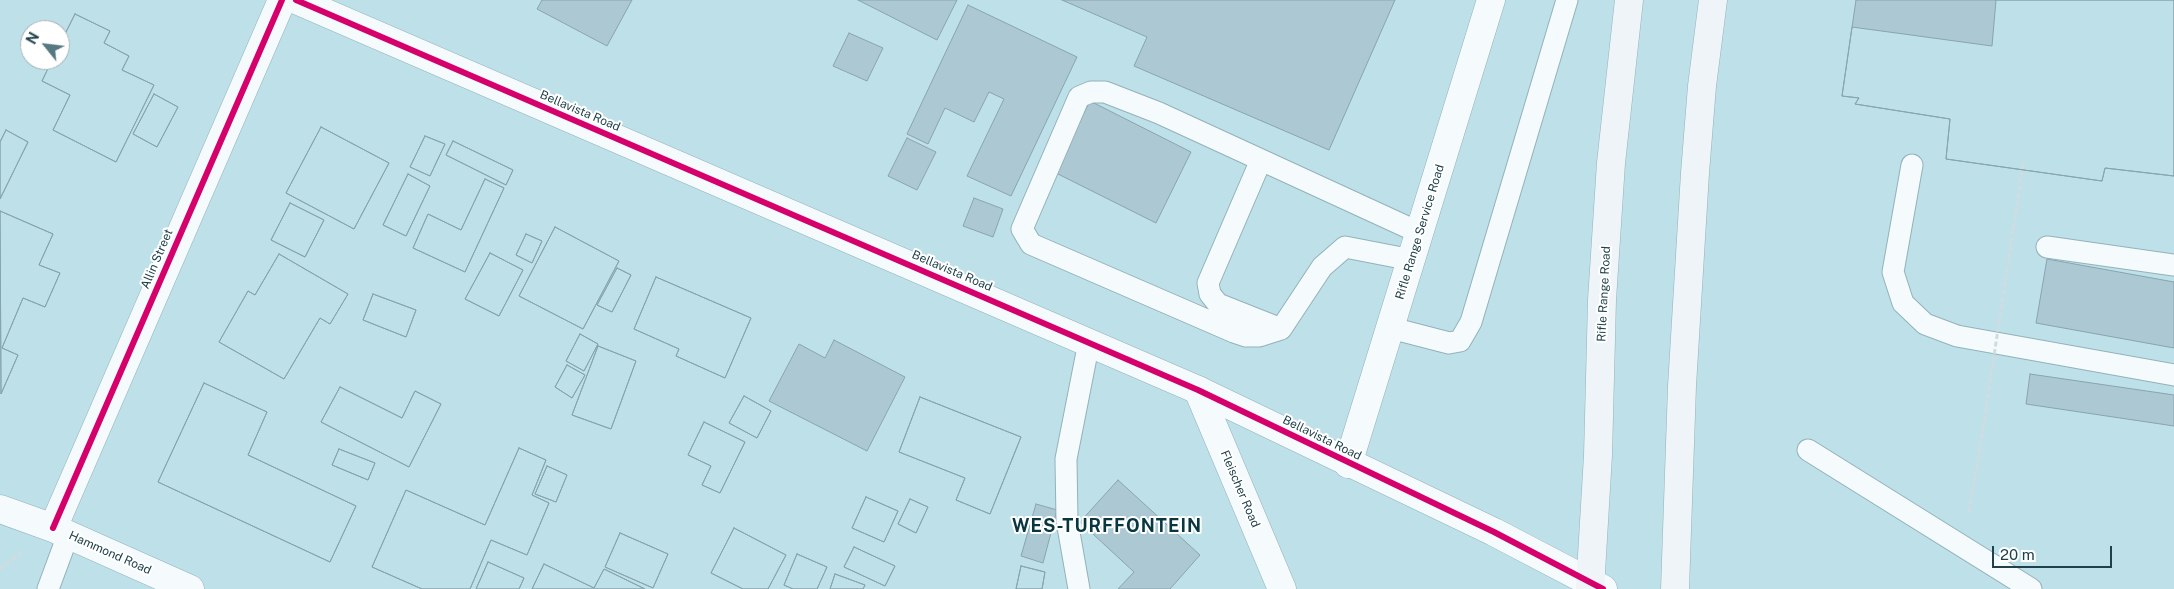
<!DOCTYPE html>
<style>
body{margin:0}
#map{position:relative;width:2174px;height:589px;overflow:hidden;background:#bde0e9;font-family:"Public Sans",sans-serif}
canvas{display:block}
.north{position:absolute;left:20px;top:20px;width:50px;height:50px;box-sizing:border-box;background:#fff;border:1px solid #a5b3b6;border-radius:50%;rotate:299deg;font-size:14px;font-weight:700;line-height:20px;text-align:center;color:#1f4149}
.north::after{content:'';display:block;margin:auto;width:18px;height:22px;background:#567981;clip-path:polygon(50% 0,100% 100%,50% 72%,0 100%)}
.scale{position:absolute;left:1992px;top:546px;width:120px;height:22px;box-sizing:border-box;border:2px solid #1f4149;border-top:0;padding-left:6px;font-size:15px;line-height:18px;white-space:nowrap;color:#1f4149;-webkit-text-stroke:4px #fff;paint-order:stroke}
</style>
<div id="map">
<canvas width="2174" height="589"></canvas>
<div class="north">N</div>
<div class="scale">20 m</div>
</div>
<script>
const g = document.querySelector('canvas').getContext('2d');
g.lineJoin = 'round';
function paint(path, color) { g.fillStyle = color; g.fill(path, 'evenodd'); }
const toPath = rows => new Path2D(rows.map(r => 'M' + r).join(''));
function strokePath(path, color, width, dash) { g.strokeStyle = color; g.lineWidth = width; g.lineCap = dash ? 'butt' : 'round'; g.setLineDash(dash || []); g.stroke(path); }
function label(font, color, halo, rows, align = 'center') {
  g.font = font + ' "Public Sans",sans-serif'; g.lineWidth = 4; g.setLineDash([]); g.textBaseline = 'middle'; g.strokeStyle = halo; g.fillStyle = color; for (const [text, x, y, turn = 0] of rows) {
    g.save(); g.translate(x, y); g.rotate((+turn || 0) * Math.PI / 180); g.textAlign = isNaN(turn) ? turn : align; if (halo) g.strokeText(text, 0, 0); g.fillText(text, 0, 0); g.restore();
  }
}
const building = toPath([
 [542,0,632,0,607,46,537,9,542,0],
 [858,0,957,0,937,40,858,0],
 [1062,0,1395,0,1329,150,1134,66,1147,37,1062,0],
 [1856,0,2174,0,2174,176,2105,168,2102,181,1946,159,1950,119,1855,104,1859,98,1842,96,1856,0],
 [1996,0,2174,0,2174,176,2105,168,2102,181,1946,159,1950,119,1855,104,1859,98,1842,96,1852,27,1992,46,1996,0],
 [968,5,1077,57,1011,196,967,176,1004,99,989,92,974,122,945,108,928,144,907,134,968,5],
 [75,14,110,31,104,43,129,56,122,70,154,85,116,162,53,130,70,95,42,81,52,60,60,60,60,44,75,14],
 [75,14,110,31,104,43,129,56,122,70,154,85,116,162,53,130,70,95,42,81,52,60,60,60,60,44,75,14],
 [849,33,883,48,867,81,833,66,849,33],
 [154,94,178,107,157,147,133,134,154,94],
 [154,94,178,107,157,147,133,134,154,94],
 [1090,101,1191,152,1156,223,1054,172,1090,101],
 [321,127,389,163,354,229,286,193,321,127],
 [321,127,389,163,354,229,286,193,321,127],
 [6,130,28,142,0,199,0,142,6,130],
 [6,130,28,142,0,199,0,142,6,130],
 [425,136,445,144,430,176,410,167,425,136],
 [425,136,445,144,430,176,410,167,425,136],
 [907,138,936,152,917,190,888,176,907,138],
 [453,141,513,170,506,185,446,155,453,141],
 [453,141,513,170,506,185,446,155,453,141],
 [408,174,430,186,406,236,383,225,408,174],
 [408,174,430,186,406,236,383,225,408,174],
 [485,179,504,188,465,272,413,248,428,214,461,230,485,179],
 [485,179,504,188,465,272,413,248,428,214,461,230,485,179],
 [974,198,1003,209,993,237,963,226,974,198],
 [290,203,324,220,305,257,271,240,290,203],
 [290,203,324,220,305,257,271,240,290,203],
 [0,211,53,234,39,265,60,273,45,307,23,298,2,348,18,355,1,394,0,211],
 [0,211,53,234,39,265,60,273,45,307,23,298,2,348,18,355,1,394,0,211],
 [555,227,619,261,583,329,519,296,555,227],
 [555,227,619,261,583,329,519,296,555,227],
 [526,234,542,241,532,263,516,255,526,234],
 [526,234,542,241,532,263,516,255,526,234],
 [490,253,523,270,499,316,465,299,490,253],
 [490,253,523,270,499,316,465,299,490,253],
 [279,254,348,294,330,324,320,318,284,379,219,342,248,291,255,295,279,254],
 [279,254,348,294,330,324,320,318,284,379,219,342,248,291,255,295,279,254],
 [2047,259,2174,282,2174,348,2036,323,2047,259],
 [617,268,631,275,612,312,597,305,617,268],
 [617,268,631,275,612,312,597,305,617,268],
 [656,277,751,318,725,378,676,356,679,349,634,329,656,277],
 [656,277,751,318,725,378,676,356,679,349,634,329,656,277],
 [373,294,416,310,406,337,363,320,373,294],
 [373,294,416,310,406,337,363,320,373,294],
 [580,334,598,344,584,371,566,361,580,334],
 [580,334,598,344,584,371,566,361,580,334],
 [834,340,905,377,867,451,769,401,799,344,825,358,834,340],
 [598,346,636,361,611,429,572,415,598,346],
 [598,346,636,361,611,429,572,415,598,346],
 [567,365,585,375,572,398,555,387,567,365],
 [567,365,585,375,572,398,555,387,567,365],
 [2030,374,2174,395,2174,426,2026,404,2030,374],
 [204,383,267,412,248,455,356,506,330,562,158,482,204,383],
 [204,383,267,412,248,455,356,506,330,562,158,482,204,383],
 [340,387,402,418,415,391,441,404,409,467,321,422,340,387],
 [340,387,402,418,415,391,441,404,409,467,321,422,340,387],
 [744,396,771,411,757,438,729,423,744,396],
 [744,396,771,411,757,438,729,423,744,396],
 [920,397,1021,437,990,514,956,500,965,478,899,452,920,397],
 [920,397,1021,437,990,514,956,500,965,478,899,452,920,397],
 [704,422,745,442,720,493,702,485,711,466,688,455,704,422],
 [704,422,745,442,720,493,702,485,711,466,688,455,704,422],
 [519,448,546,460,532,495,549,503,527,555,491,540,470,589,422,589,372,567,406,490,485,525,519,448],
 [519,448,546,460,532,495,549,503,527,555,491,540,470,589,422,589,372,567,406,490,485,525,519,448],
 [339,449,375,463,368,480,332,465,339,449],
 [339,449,375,463,368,480,332,465,339,449],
 [547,466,567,475,556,502,535,494,547,466],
 [547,466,567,475,556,502,535,494,547,466],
 [1118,480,1200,555,1170,589,1118,589,1134,572,1080,522,1118,480],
 [866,497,898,511,884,542,852,528,866,497],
 [866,497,898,511,884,542,852,528,866,497],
 [910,499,928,507,916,533,898,524,910,499],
 [910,499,928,507,916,533,898,524,910,499],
 [1036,504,1057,510,1043,563,1021,556,1036,504],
 [734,528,786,555,768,589,743,589,711,573,734,528],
 [734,528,786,555,768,589,743,589,711,573,734,528],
 [620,533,668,554,653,588,605,567,620,533],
 [620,533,668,554,653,588,605,567,620,533],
 [854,547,895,566,885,586,844,567,854,547],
 [854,547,895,566,885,586,844,567,854,547],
 [797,554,827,567,817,589,793,589,784,585,797,554],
 [797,554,827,567,817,589,793,589,784,585,797,554],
 [488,562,524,578,519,589,476,589,488,562],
 [488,562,524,578,519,589,476,589,488,562],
 [544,564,594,588,604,569,645,589,532,589,544,564],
 [544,564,594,588,604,569,645,589,532,589,544,564],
 [1021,566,1045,572,1042,589,1016,589,1021,566],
 [1021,566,1045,572,1042,589,1016,589,1021,566],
 [835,574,865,585,863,589,830,589,835,574],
 [835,574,865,585,863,589,830,589,835,574]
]);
paint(building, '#acc8d3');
strokePath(building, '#88a4ae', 1);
const service = toPath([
 [1261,160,1208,283,1210,294,1218,304,1281,329],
 [1912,165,1893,272,1903,303,1925,324,1957,336,2174,375],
 [2047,247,2174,265],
 [1412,260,1345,247,1322,267,1281,329,1259,336,1246,336,1234,332,1031,244,1022,229,1079,97,1091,92,1105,92,1159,113,1420,233],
 [1391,328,1449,343,1460,341,1471,322,1567,0],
 [1808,450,2031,589],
 [48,589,68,535],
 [1079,589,1067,521,1066,459,1089,342]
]);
const minor = toPath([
 [1198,390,1282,589],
 [1348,464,1491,0],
 [0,509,53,528,190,589],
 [53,528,282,0]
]);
const tertiary = toPath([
 [296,0,1198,390,1494,532,1603,589]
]);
const secondary = toPath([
 [1590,589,1598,455,1602,300,1611,163,1629,0],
 [1675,589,1682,386,1695,173,1702,86,1713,0]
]);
strokePath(service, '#93b2ba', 23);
strokePath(minor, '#93b2ba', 29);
strokePath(tertiary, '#93b2ba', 29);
strokePath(secondary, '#93b2ba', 29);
strokePath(toPath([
 [1969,512,1983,428],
 [0,569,21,553]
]), '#d0dcdf', 3, [5, 2.5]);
strokePath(service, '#f5fafc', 21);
strokePath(minor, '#f5fafc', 28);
strokePath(tertiary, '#f5fafc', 28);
strokePath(secondary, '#eef4f7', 28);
strokePath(toPath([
 [1983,428,2024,159]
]), '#d0dcdf', 3, [5, 2.5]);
strokePath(toPath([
 [296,0,1198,390,1494,532,1603,589],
 [53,528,282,0]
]), '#d6006c', 6);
label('12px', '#1f4149', '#fff', [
 ["Bellavista Road",580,111,23],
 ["Rifle Range Service Road",1420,232,-73],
 ["Allin Street",157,259,-67],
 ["Bellavista Road",952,271,23],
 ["Rifle Range Road",1604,294,-87],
 ["Bellavista Road",1322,438,26],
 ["Fleischer Road",1240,489,67],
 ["Hammond Road",110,553,24]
]);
g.letterSpacing = '1px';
label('bold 18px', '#083741', '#fff', [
 ["WES-TURFFONTEIN",1107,526]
]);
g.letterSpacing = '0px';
</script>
